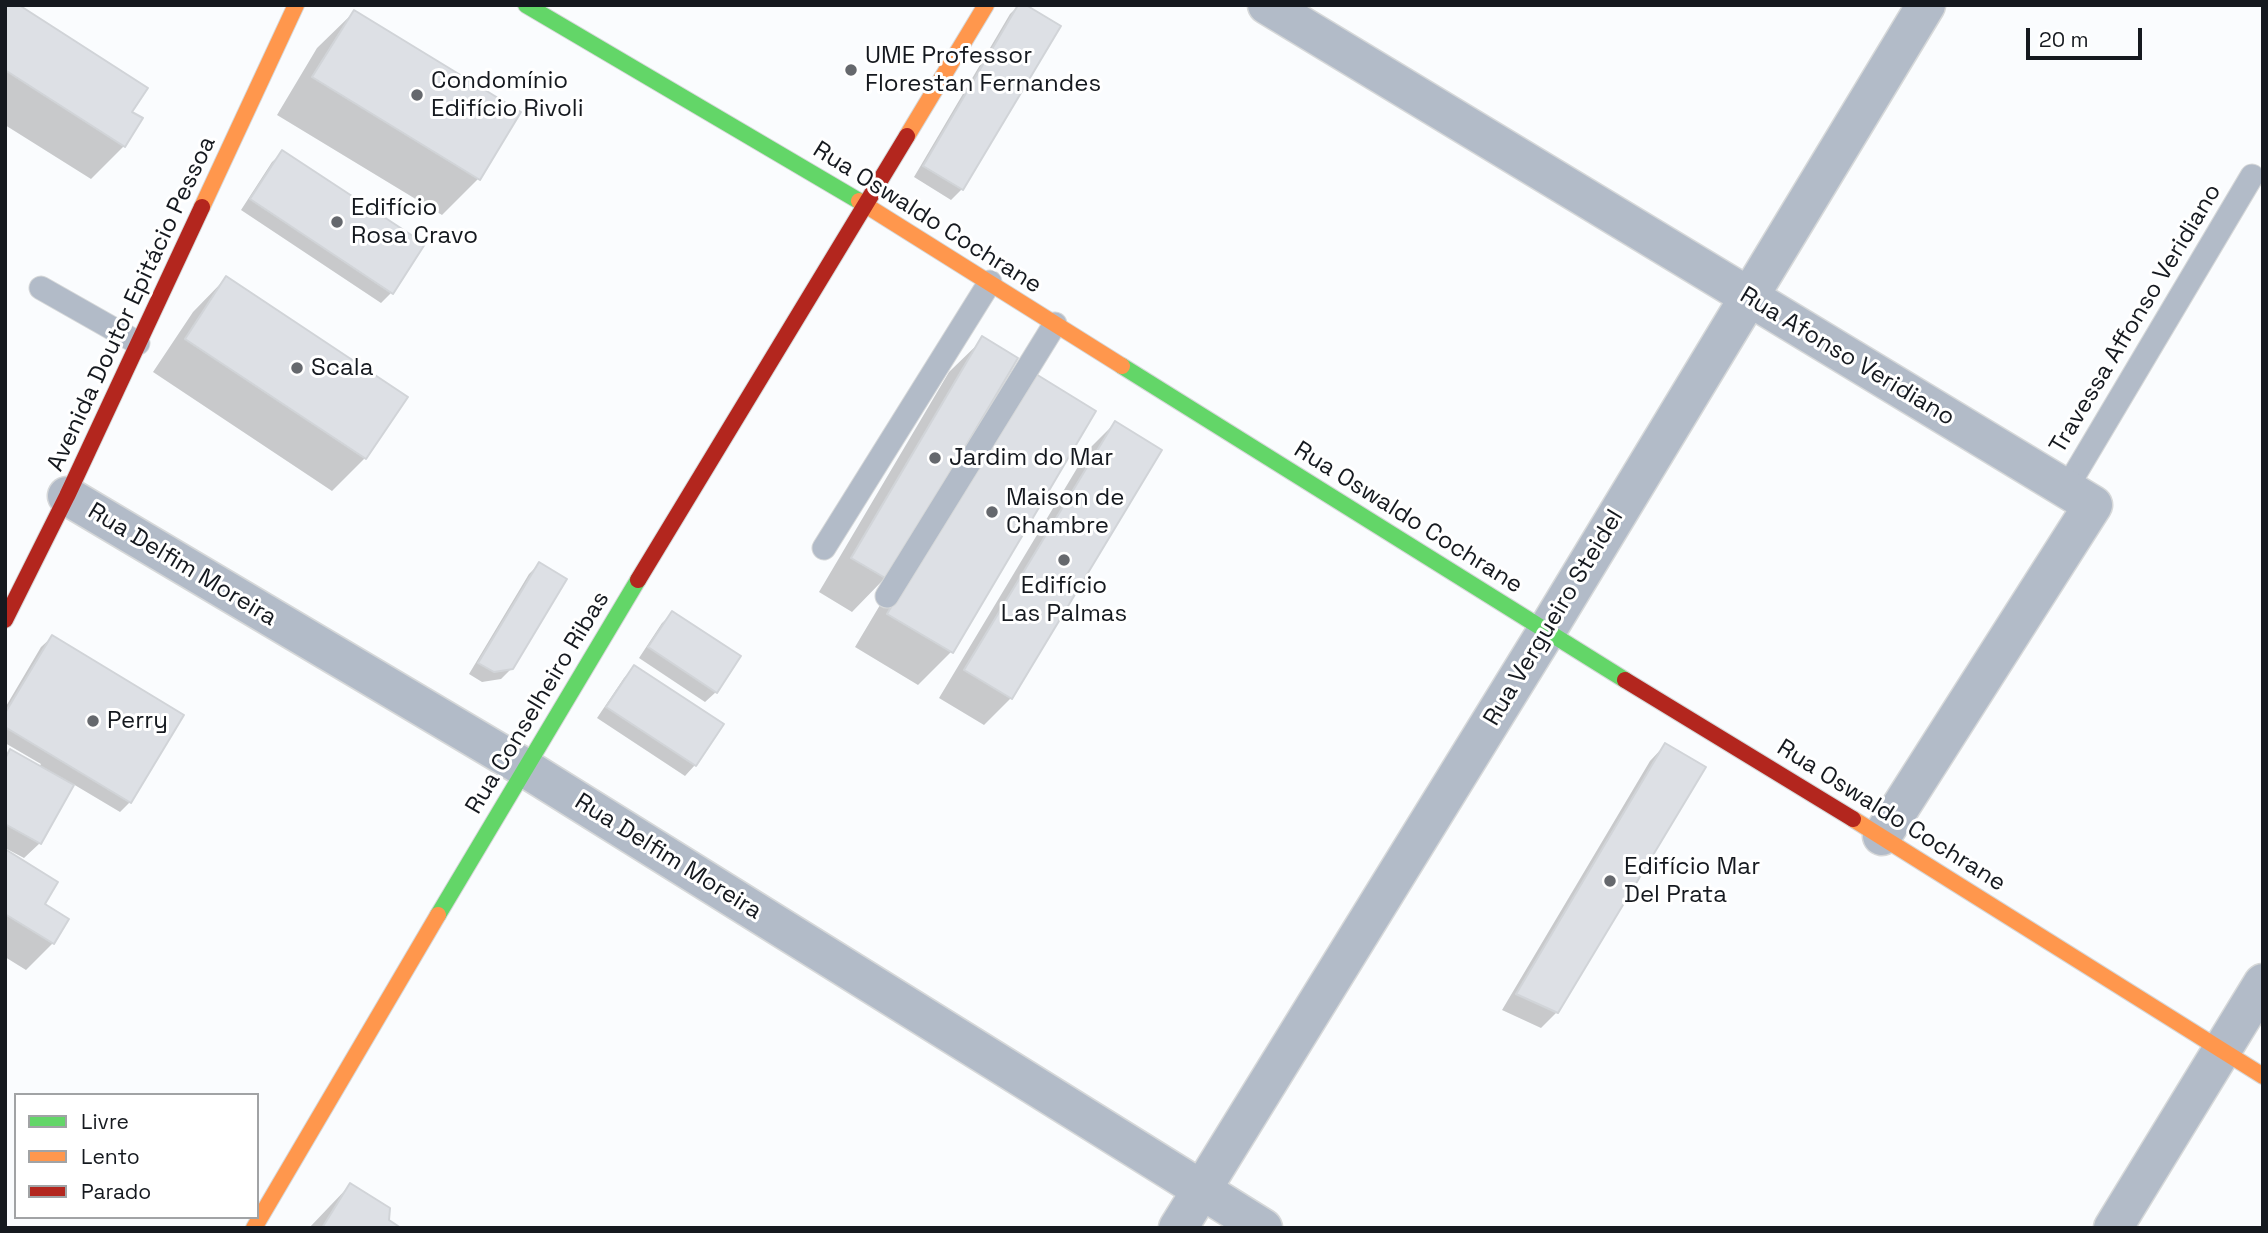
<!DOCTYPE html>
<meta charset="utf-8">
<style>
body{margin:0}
#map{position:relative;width:2268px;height:1233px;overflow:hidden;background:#fafcfe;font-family:"Space Grotesk",sans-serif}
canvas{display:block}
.frame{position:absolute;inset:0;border:7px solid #15191f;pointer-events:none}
.legend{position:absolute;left:14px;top:1093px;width:245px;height:126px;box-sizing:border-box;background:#fff;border:2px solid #a1a3a5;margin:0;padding:9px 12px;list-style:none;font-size:21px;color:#15191f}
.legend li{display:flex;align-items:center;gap:14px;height:35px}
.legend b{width:35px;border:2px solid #a1a3a5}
.scale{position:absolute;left:2026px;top:28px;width:116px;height:32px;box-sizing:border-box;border:4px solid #15191f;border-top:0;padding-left:9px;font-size:21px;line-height:24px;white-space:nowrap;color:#15191f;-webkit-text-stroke:5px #fff;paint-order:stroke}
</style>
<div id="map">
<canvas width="2268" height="1233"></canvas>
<div class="frame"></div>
<ul class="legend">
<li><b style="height:9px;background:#63d668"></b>Livre</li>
<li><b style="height:9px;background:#ff974d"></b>Lento</li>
<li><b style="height:9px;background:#b3261e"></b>Parado</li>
</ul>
<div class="scale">20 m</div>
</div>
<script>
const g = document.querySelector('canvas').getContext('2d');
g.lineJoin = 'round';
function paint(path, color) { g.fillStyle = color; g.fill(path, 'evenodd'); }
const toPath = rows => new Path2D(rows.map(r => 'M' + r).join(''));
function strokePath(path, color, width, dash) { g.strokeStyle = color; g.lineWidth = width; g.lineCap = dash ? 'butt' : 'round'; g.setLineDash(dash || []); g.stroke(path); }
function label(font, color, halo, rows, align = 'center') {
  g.font = font + ' "Space Grotesk",sans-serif'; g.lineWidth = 6; g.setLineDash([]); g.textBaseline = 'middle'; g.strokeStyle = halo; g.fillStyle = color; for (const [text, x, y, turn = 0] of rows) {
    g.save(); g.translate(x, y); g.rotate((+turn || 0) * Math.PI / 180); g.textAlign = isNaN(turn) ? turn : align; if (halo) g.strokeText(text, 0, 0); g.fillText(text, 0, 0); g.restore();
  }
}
paint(toPath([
 [5,5,130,112,124,146,91,179,5,125],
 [1019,5,1058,27,962,189,951,200,914,177,1010,14],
 [354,12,478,179,442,215,277,115,317,48],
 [283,152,391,293,381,303,241,210,272,162],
 [226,278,365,458,332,491,153,372,193,312],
 [983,339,885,578,852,612,819,592,949,372],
 [998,407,1094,411,951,652,918,685,855,647],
 [1115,423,1011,698,984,725,939,698,1088,450],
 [539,564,512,668,501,679,482,682,469,674,529,574],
 [673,613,716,692,705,702,639,658,662,623],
 [52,637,130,802,120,812,73,784,40,843,24,858,5,848,5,757,11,751,39,767,41,764,5,743,5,708,41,647],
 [634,667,721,724,695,765,685,776,597,718,624,678],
 [1665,745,1703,768,1557,1012,1541,1028,1502,1010,1650,761],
 [5,852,42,904,53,943,26,970,5,957],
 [350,1185,387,1221,398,1228,309,1228]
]), '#0003');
const building = toPath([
 [5,5,19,5,148,88,132,112,143,118,125,147,5,70,5,5],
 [1018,5,1026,5,1061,26,963,190,923,166,1018,5],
 [354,10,521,112,480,180,312,77,354,10],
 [282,150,425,244,393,294,250,199,282,150],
 [226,276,408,397,366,459,185,339,226,276],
 [982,336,1018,358,887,579,851,558,982,336],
 [1031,371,1096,411,953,653,887,614,1031,371],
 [1115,421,1162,450,1012,699,964,670,1115,421],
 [539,562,567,579,513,669,494,672,478,663,539,562],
 [672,611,741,656,717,693,648,647,672,611],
 [52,635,184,715,131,803,5,727,5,713,52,635],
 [634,665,724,724,696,766,606,707,634,665],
 [1665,743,1706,767,1558,1013,1516,994,1665,743],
 [10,749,74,785,41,844,5,824,5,759,10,749],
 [5,849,58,882,45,904,69,919,54,944,5,914,5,849],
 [350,1183,390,1208,389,1220,401,1228,322,1228,350,1183]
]);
paint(building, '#dde0e5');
strokePath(building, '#d1d4d8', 2);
const lane = toPath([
 [41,288,138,343],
 [2066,489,2252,176],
 [824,548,990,282],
 [887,596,1055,324]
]);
const street = toPath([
 [1267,5,2093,505,1882,836],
 [67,496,525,768,1263,1228],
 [1178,1228,1546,632,1926,5],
 [2113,1228,2263,983]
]);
const fast = toPath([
 [526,5,859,201],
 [1122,366,1625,680],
 [438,915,638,580]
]);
const slow = toPath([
 [907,136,986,5],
 [859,201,1122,366],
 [202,207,296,5],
 [1853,819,2263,1076],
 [254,1228,438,915]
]);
const jam = toPath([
 [638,580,907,136],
 [5,620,67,496,202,207],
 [1625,680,1853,819]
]);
strokePath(lane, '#d6d8d9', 25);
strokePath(street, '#d6d8d9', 41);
strokePath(fast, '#d6d8d9', 18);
strokePath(slow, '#d6d8d9', 18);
strokePath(jam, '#d6d8d9', 18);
strokePath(lane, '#b2bbc8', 23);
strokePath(street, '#b2bbc8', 38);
strokePath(fast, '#63d668', 16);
strokePath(slow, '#ff974d', 16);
strokePath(jam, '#b3261e', 16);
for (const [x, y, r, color] of [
 [851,70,7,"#65686d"],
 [417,95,7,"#65686d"],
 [337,222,7,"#65686d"],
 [297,368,7,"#65686d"],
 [935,458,7,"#65686d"],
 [992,512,7,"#65686d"],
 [1064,560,7,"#65686d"],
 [93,721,7,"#65686d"],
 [1610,881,7,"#65686d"]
]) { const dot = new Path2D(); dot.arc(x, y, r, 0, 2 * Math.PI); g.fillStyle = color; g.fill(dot); strokePath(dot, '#fff', 2.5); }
label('24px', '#15191f', '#fff', [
 ["UME Professor",865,56],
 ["Florestan Fernandes",865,84],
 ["Condomínio",431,81],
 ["Edifício Rivoli",431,109],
 ["Edifício",351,208],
 ["Rosa Cravo",351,236],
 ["Scala",311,368],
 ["Jardim do Mar",949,458],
 ["Maison de",1006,498],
 ["Chambre",1006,526],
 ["Edifício",1064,586,"center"],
 ["Las Palmas",1064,614,"center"],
 ["Perry",107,721],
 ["Edifício Mar",1624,867],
 ["Del Prata",1624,895]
], 'left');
label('24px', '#15191f', '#fff', [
 ["Rua Oswaldo Cochrane",927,218,32],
 ["Avenida Doutor Epitácio Pessoa",132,304,-65],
 ["Travessa Affonso Veridiano",2136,319,-59],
 ["Rua Afonso Veridiano",1847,357,31],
 ["Rua Oswaldo Cochrane",1408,518,32],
 ["Rua Delfim Moreira",182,565,31],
 ["Rua Vergueiro Steidel",1554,618,-59],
 ["Rua Conselheiro Ribas",538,703,-59],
 ["Rua Oswaldo Cochrane",1891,816,32],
 ["Rua Delfim Moreira",668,857,32]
]);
</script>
